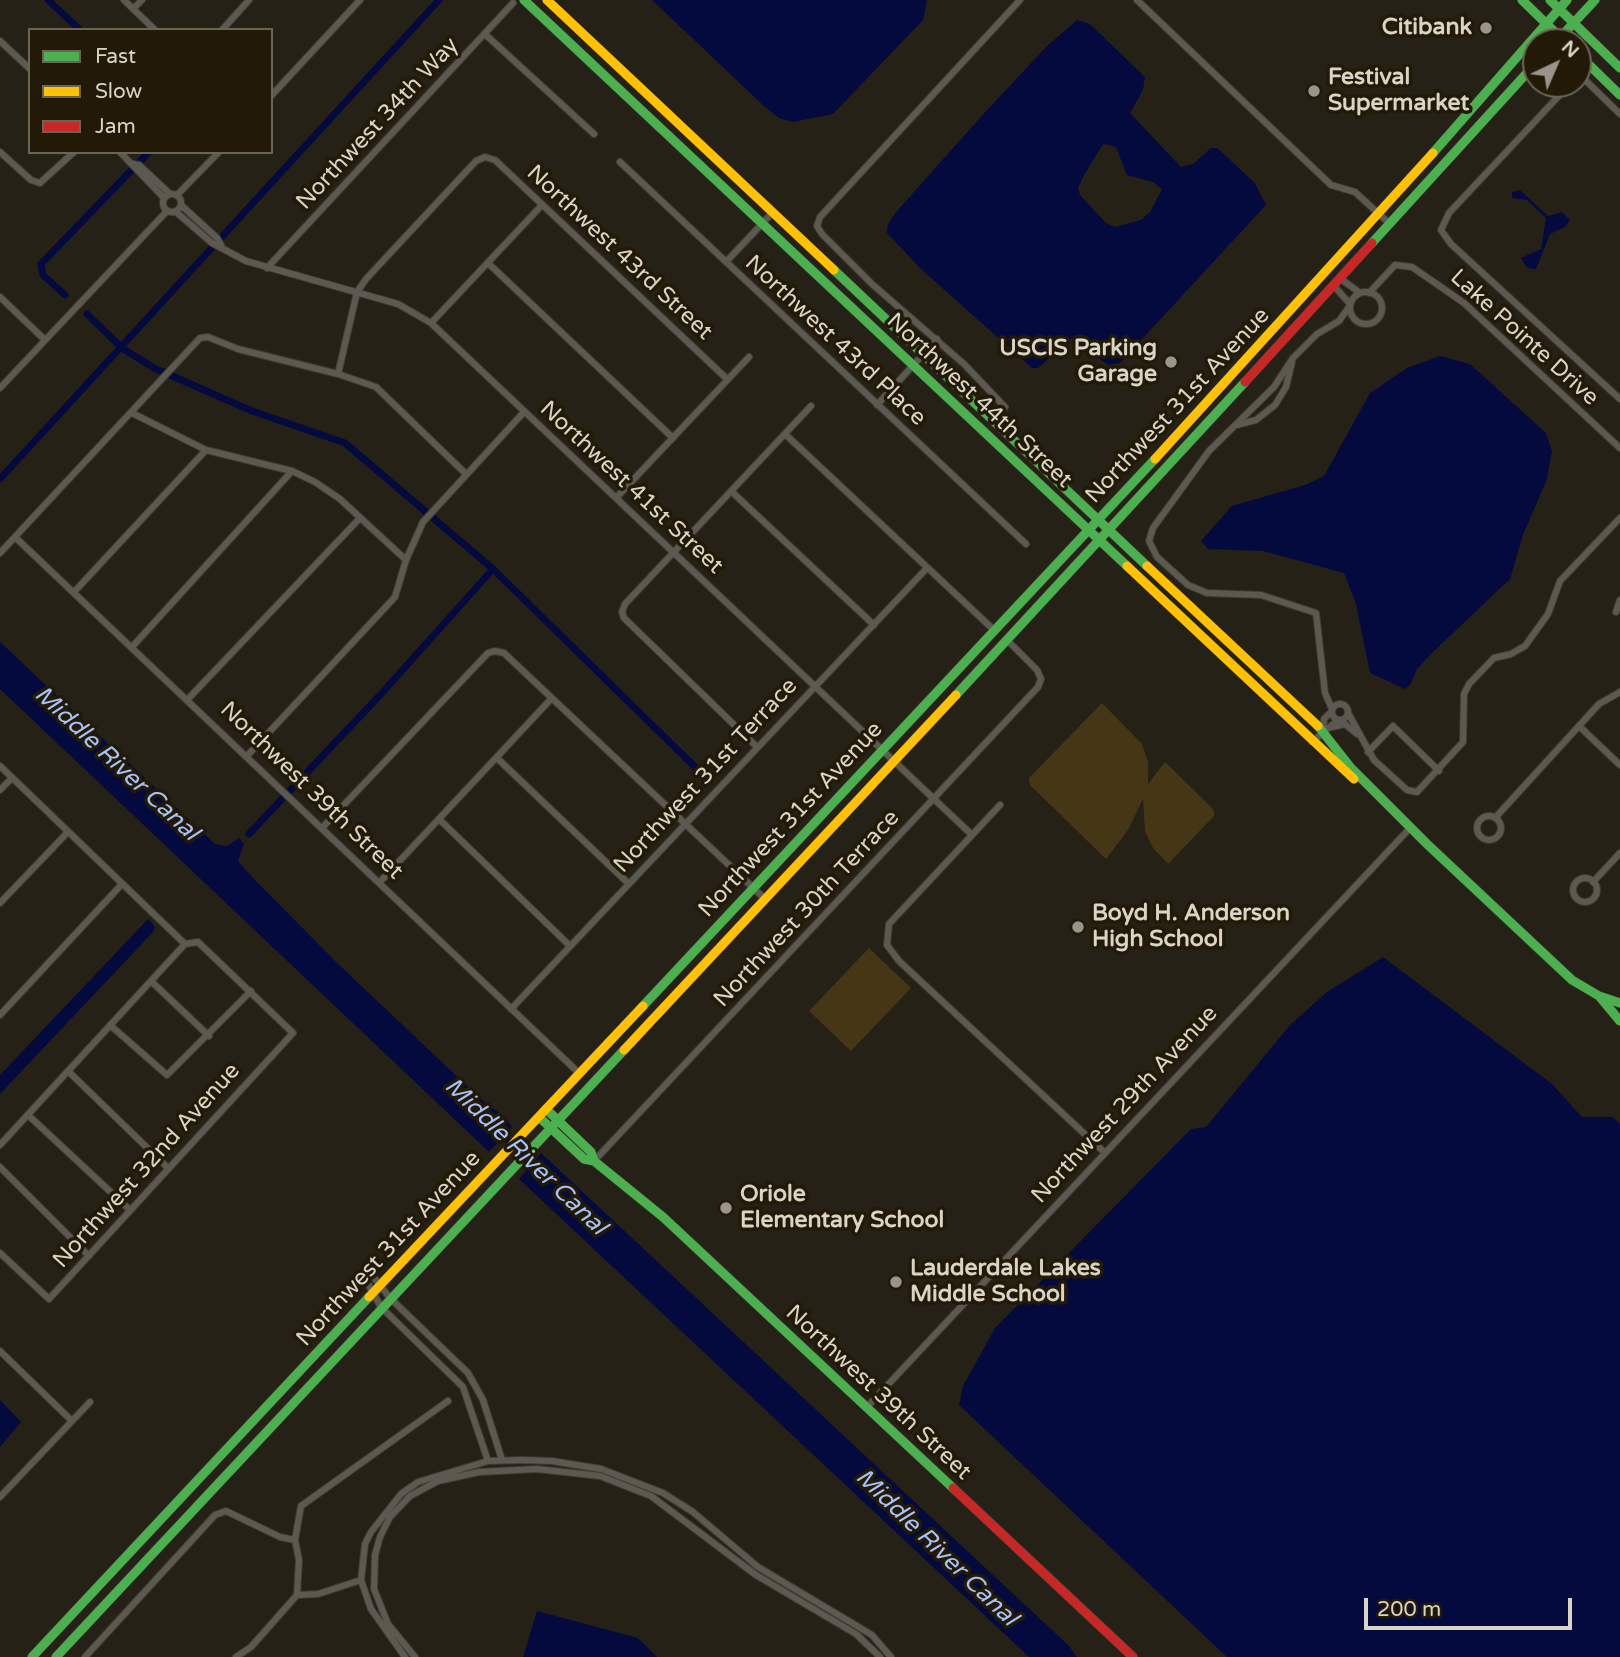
<!DOCTYPE html>
<style>
body{margin:0}
#map{position:relative;width:1620px;height:1657px;overflow:hidden;background:#262116;font-family:"Varela Round",sans-serif}
canvas{display:block}
.legend{position:absolute;left:28px;top:28px;width:245px;height:126px;box-sizing:border-box;background:#221a06;border:2px solid #6b6454;margin:0;padding:9px 12px;list-style:none;font-size:21px;color:#d9d4c8}
.legend li{display:flex;align-items:center;gap:14px;height:35px}
.legend b{width:35px;border:2px solid #6b6454}
.north{position:absolute;left:1522px;top:28px;width:70px;height:70px;box-sizing:border-box;background:#221a06;border:2px solid #6b6454;border-radius:50%;rotate:44deg;font-size:19px;font-weight:700;line-height:28px;text-align:center;color:#d9d4c8}
.north::after{content:'';display:block;margin:auto;width:24px;height:32px;background:#9a958a;clip-path:polygon(50% 0,100% 100%,50% 72%,0 100%)}
.scale{position:absolute;left:1364px;top:1598px;width:208px;height:32px;box-sizing:border-box;border:4px solid #d9d4c8;border-top:0;padding-left:9px;font-size:21px;line-height:24px;white-space:nowrap;color:#d9d4c8;-webkit-text-stroke:5px #221a06;paint-order:stroke}
</style>
<div id="map">
<canvas width="1620" height="1657"></canvas>
<ul class="legend">
<li><b style="height:9px;background:#4caf50"></b>Fast</li>
<li><b style="height:9px;background:#ffc107"></b>Slow</li>
<li><b style="height:9px;background:#c62828"></b>Jam</li>
</ul>
<div class="north">N</div>
<div class="scale">200 m</div>
</div>
<script>
const g = document.querySelector('canvas').getContext('2d');
g.lineJoin = 'round';
function paint(path, color) { g.fillStyle = color; g.fill(path, 'evenodd'); }
const toPath = rows => new Path2D(rows.map(r => 'M' + r).join(''));
function strokePath(path, color, width, dash) { g.strokeStyle = color; g.lineWidth = width; g.lineCap = dash ? 'butt' : 'round'; g.setLineDash(dash || []); g.stroke(path); }
function label(font, color, halo, rows, align = 'center') {
  g.font = font + ' "Varela Round",sans-serif'; g.lineWidth = 7; g.setLineDash([]); g.textBaseline = 'middle'; g.strokeStyle = halo; g.fillStyle = color; for (const [text, x, y, turn = 0] of rows) {
    g.save(); g.translate(x, y); g.rotate((+turn || 0) * Math.PI / 180); g.textAlign = isNaN(turn) ? turn : align; if (halo) g.strokeText(text, 0, 0); g.fillText(text, 0, 0); g.restore();
  }
}
paint(toPath([
 [1102,703,1142,744,1148,762,1148,784,1165,762,1214,810,1214,816,1168,864,1153,848,1145,831,1143,799,1128,830,1106,859,1030,785,1029,778],
 [869,948,911,988,851,1051,809,1011]
]), '#453715');
paint(toPath([
 [652,0,927,0,923,20,833,114,793,122,779,118,765,107],
 [1077,20,1090,24,1145,77,1143,90,1130,113,1181,167,1193,164,1211,148,1217,148,1255,183,1266,205,1120,363,1108,365,1072,338,1038,368,1032,368,921,269,887,233,888,224,897,211,978,120,1046,47],
 [1103,144,1116,147,1127,175,1153,182,1162,189,1150,212,1141,220,1115,227,1106,223,1080,195,1078,188,1084,175],
 [1520,190,1548,216,1562,212,1570,220,1565,227,1550,234,1536,269,1527,268,1521,258,1541,249,1546,218,1527,200,1512,198,1512,192],
 [1440,356,1470,364,1546,433,1552,451,1547,479,1523,535,1510,579,1432,653,1417,669,1410,685,1405,689,1370,673,1356,604,1344,573,1263,551,1208,549,1201,541,1232,506,1305,485,1324,476,1370,393,1407,368],
 [0,642,215,844,227,846,239,838,244,844,238,861,253,878,336,962,482,1100,506,1118,512,1127,489,1152,0,689],
 [148,919,155,927,153,932,0,1094,0,1075],
 [1383,957,1552,1084,1582,1117,1613,1117,1620,1124,1620,1657,1227,1657,959,1405,963,1386,995,1328,1191,1129,1206,1127,1290,1025,1327,992],
 [541,1153,1069,1646,1077,1657,1029,1657,519,1179],
 [0,1400,21,1422,0,1447],
 [537,1611,638,1638,657,1657,523,1657]
]), '#040a3e');
strokePath(toPath([
 [48,0,80,30],
 [65,295,43,275,41,264,149,152],
 [87,314,122,348,154,368,252,411,345,443,493,569,381,694,249,834],
 [0,479,439,0],
 [493,569,696,768],
 [497,1130,537,1167]
]), '#040a3e', 7);
const street = toPath([
 [124,0,155,30],
 [1137,0,1331,185,1355,192,1390,224],
 [133,9,142,0],
 [222,30,249,0],
 [486,35,594,134],
 [0,41,30,69],
 [1579,74,1620,114],
 [1570,84,1449,213,1441,230,1451,244,1620,399],
 [271,96,360,0],
 [0,152,31,180,40,183,74,152],
 [120,152,164,198],
 [620,162,1026,544],
 [133,164,139,165,170,194],
 '163 203a9 9 0 1 1 18 0a9 9 0 1 1-18 0Z',
 [177,195,219,152],
 [181,205,217,238,221,245],
 [176,212,212,243,246,261,398,304,431,323,971,834],
 [726,262,773,212],
 [489,264,673,438],
 [267,268,513,3],
 [1341,279,1360,293],
 [1334,286,1350,304],
 '1350 308a16 16 0 1 1 32 0a16 16 0 1 1-32 0Z',
 [1369,293,1395,265,1412,267,1464,303,1620,448],
 [0,297,45,340],
 [431,323,542,205],
 [338,374,357,292,366,279,476,161,485,157,495,160,727,379],
 [0,388,167,211],
 [877,405,937,339],
 [1005,407,964,364,872,284,822,234,817,226,820,217,1020,0],
 [132,413,206,450,292,471,315,482,340,499,406,560],
 [1237,425,1256,420,1275,405,1286,387,1292,362],
 [785,434,995,631],
 [731,491,874,625],
 [616,498,749,357],
 [15,537,580,1074],
 [0,553,200,338,208,337,238,349,338,374,376,387,466,474],
 [74,592,206,450],
 [1616,612,1620,600],
 [132,647,292,471],
 [188,699,360,518],
 '1332 712a8 8 0 1 1 16 0a8 8 0 1 1-16 0Z',
 [1332,709,1325,693,1316,613,1261,595,1207,593,1188,585,1157,557,1149,541,1153,528,1209,451,1274,387,1293,358,1317,334,1339,321,1349,307],
 [1348,713,1374,760,1407,790,1417,792,1463,742,1464,694,1469,684,1494,658,1511,654,1525,646,1548,614,1560,581,1620,518],
 [1579,726,1620,765],
 [1332,727,1345,724,1357,734],
 [1323,731,1324,719,1331,712],
 [1312,742,1338,720],
 [757,747,624,618,622,612,625,604,811,406],
 [1368,752,1393,726,1439,771],
 [246,757,395,597,406,560,423,522,524,412],
 [498,759,629,884],
 [0,766,185,944],
 [0,790,12,778],
 [1000,805,889,924,887,945,899,961,1104,1152],
 '1477 828a12 12 0 1 1 24 0a12 12 0 1 1-24 0Z',
 [1495,818,1599,704,1620,692],
 [440,820,570,946],
 [322,828,488,653,495,651,504,653,764,898],
 '1573 890a12 12 0 1 1 24 0a12 12 0 1 1-24 0Z',
 [1593,882,1620,853],
 [379,883,551,699],
 [0,903,68,832],
 [151,981,209,1036],
 [511,1009,927,568],
 [0,1015,122,884],
 [110,1025,167,1075,251,991],
 [68,1071,168,1168],
 [28,1115,130,1210],
 [0,1145,185,944],
 [594,1161,1038,687,1041,679,1037,670,1007,640],
 [0,1167,89,1256],
 [0,1253,49,1299,293,1033,198,942,185,944],
 [0,1351,72,1421],
 [867,1407,1410,828],
 [488,1461,463,1387,381,1307,362,1273,372,1275,390,1298,468,1373,483,1400,502,1460],
 [0,1497,90,1402],
 [361,1580,318,1594,297,1595,299,1560,295,1540,301,1506,448,1401],
 [85,1657,215,1515,226,1511,280,1537,295,1540],
 [236,1657,251,1647,297,1595],
 [405,1657,371,1609,361,1580,365,1544,371,1532,401,1494,418,1482,488,1461,522,1460,552,1461,601,1469,663,1493,693,1512,758,1567,872,1635,891,1657],
 [415,1657,388,1624,374,1589,375,1555,380,1537,390,1517,410,1496,438,1481,479,1472,537,1469,600,1476,651,1496,756,1575,856,1634,880,1657]
]);
const fast = toPath([
 [524,0,1127,566],
 [1522,0,1565,42],
 [1550,0,1620,68],
 [1556,42,1595,0],
 [1578,54,1620,95],
 [1433,153,1567,0],
 [1372,243,1536,63],
 [834,270,1147,566],
 [956,695,1245,382],
 [1318,726,1351,768,1427,844,1572,980,1599,996,1620,1003],
 [1600,997,1620,1021],
 [643,1006,1155,459],
 [546,1109,591,1152,594,1161,663,1217,953,1488],
 [539,1117,584,1159,594,1161],
 [32,1657,369,1297],
 [56,1657,624,1050]
]);
const slow = toPath([
 [547,0,834,270],
 [1155,459,1433,153],
 [1127,566,1354,779],
 [1147,566,1318,726],
 [624,1050,956,695],
 [369,1297,643,1006]
]);
const jam = toPath([
 [1245,382,1372,243],
 [953,1488,1133,1657]
]);
strokePath(street, '#3f3b32', 8);
strokePath(fast, '#3f3b32', 10);
strokePath(slow, '#3f3b32', 10);
strokePath(jam, '#3f3b32', 10);
strokePath(street, '#5c5951', 6);
strokePath(fast, '#4caf50', 9);
strokePath(slow, '#ffc107', 9);
strokePath(jam, '#c62828', 9);
for (const [x, y, r, color] of [
 [1486,28,7,"#9a958a"],
 [1314,91,7,"#9a958a"],
 [1171,362,7,"#9a958a"],
 [1078,927,7,"#9a958a"],
 [726,1208,7,"#9a958a"],
 [896,1282,7,"#9a958a"]
]) { const dot = new Path2D(); dot.arc(x, y, r, 0, 2 * Math.PI); g.fillStyle = color; g.fill(dot); strokePath(dot, '#221a06', 2.5); }
label('bold 23px', '#d9d4c8', '#221a06', [
 ["Citibank",1472,28,"right"],
 ["Festival",1328,78],
 ["Supermarket",1328,104],
 ["USCIS Parking",1157,349,"right"],
 ["Garage",1157,375,"right"],
 ["Boyd H. Anderson",1092,914],
 ["High School",1092,940],
 ["Oriole",740,1195],
 ["Elementary School",740,1221],
 ["Lauderdale Lakes",910,1269],
 ["Middle School",910,1295]
], 'left');
label('23px', '#d9d4c8', '#221a06', [
 ["Northwest 34th Way",378,124,-47],
 ["Northwest 43rd Street",619,253,43],
 ["Lake Pointe Drive",1524,338,42],
 ["Northwest 43rd Place",835,341,43],
 ["Northwest 44th Street",979,401,43],
 ["Northwest 31st Avenue",1178,406,-47],
 ["Northwest 41st Street",631,488,43],
 ["Northwest 31st Terrace",706,776,-47],
 ["Northwest 39th Street",311,791,44],
 ["Northwest 31st Avenue",791,820,-47],
 ["Northwest 30th Terrace",807,909,-47],
 ["Northwest 29th Avenue",1125,1105,-47],
 ["Northwest 32nd Avenue",147,1166,-48],
 ["Northwest 31st Avenue",389,1249,-47],
 ["Northwest 39th Street",878,1393,43]
]);
label('italic 24px', '#a8c1f8', '#221a06', [
 ["Middle River Canal",116,764,43],
 ["Middle River Canal",525,1157,44],
 ["Middle River Canal",936,1548,44]
]);
</script>
